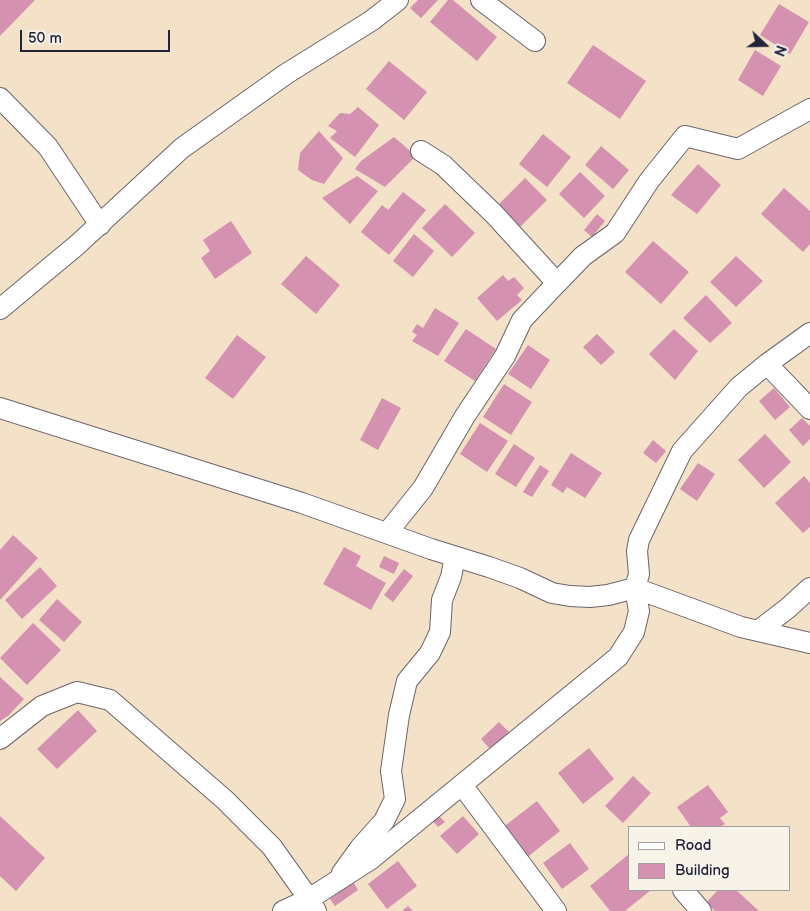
<!DOCTYPE html>
<style>
body{margin:0}
#map{position:relative;width:810px;height:911px;overflow:hidden;background:#f3e1c8;font-family:"Balsamiq Sans",sans-serif}
canvas{display:block}
.legend{position:absolute;left:628px;top:826px;width:162px;height:65px;box-sizing:border-box;background:#f7f3e8;border:1px solid #a29fa3;margin:0;padding:6px 9px;list-style:none;font-size:15px;color:#22223b}
.legend li{display:flex;align-items:center;gap:10px;height:25px}
.legend b{width:25px;border:1px solid #a29fa3}
.north{position:absolute;left:740px;top:20px;width:50px;height:50px;-webkit-text-stroke:4px #f7f3e8;paint-order:stroke;rotate:111deg;font-size:14px;font-weight:700;line-height:20px;text-align:center;color:#22223b}
.north::after{content:'';display:block;margin:auto;width:18px;height:22px;background:#22223b;clip-path:polygon(50% 0,100% 100%,50% 72%,0 100%)}
.scale{position:absolute;left:20px;top:30px;width:150px;height:22px;box-sizing:border-box;border:2px solid #22223b;border-top:0;padding-left:6px;font-size:15px;line-height:18px;white-space:nowrap;color:#22223b;-webkit-text-stroke:4px #f7f3e8;paint-order:stroke}
</style>
<div id="map">
<canvas width="810" height="911"></canvas>
<ul class="legend">
<li><b style="height:6px;background:#fff"></b>Road</li>
<li><b style="height:14px;background:#d591b0"></b>Building</li>
</ul>
<div class="north">N</div>
<div class="scale">50 m</div>
</div>
<script>
const g = document.querySelector('canvas').getContext('2d');
g.lineJoin = 'round';
function paint(path, color) { g.fillStyle = color; g.fill(path, 'evenodd'); }
const toPath = rows => new Path2D(rows.map(r => 'M' + r).join(''));
function strokePath(path, color, width, dash) { g.strokeStyle = color; g.lineWidth = width; g.lineCap = dash ? 'butt' : 'round'; g.setLineDash(dash || []); g.stroke(path); }
paint(toPath([
 [0,0,35,0,0,36],
 [418,0,438,0,421,18,410,8],
 [448,0,453,0,497,37,477,61,430,22],
 [779,4,809,22,790,54,760,35],
 [593,45,646,81,620,119,567,83],
 [755,50,781,66,763,96,738,80],
 [389,61,427,92,404,120,366,89],
 [358,107,379,125,355,157,330,138,337,131,328,126,340,113,350,114],
 [319,131,343,158,324,184,312,180,298,170,300,153],
 [543,134,571,157,547,187,519,164],
 [394,137,416,156,385,187,355,169,361,161],
 [601,146,629,170,613,189,585,165],
 [698,164,721,185,697,214,671,195],
 [580,172,605,196,584,218,559,194],
 [357,176,378,191,350,224,322,198],
 [525,178,547,200,519,228,497,206],
 [784,188,810,211,810,244,803,252,761,214],
 [403,192,426,210,389,255,361,232,382,205,388,210],
 [445,204,475,233,452,257,422,228],
 [597,214,605,221,592,237,584,230],
 [231,221,252,253,215,279,201,258,210,251,203,240],
 [414,234,434,251,413,277,393,261],
 [653,241,689,272,661,304,625,272],
 [306,256,340,285,316,314,281,284],
 [736,256,763,281,736,307,710,282],
 [503,275,508,281,514,277,524,288,517,295,522,300,497,321,477,298],
 [706,295,732,323,710,343,683,318],
 [435,308,459,323,438,356,412,341,417,335,412,332,417,324,423,328],
 [466,329,496,349,475,381,444,361],
 [674,329,698,351,675,380,649,354],
 [597,334,615,352,601,365,583,347],
 [237,335,266,357,233,399,205,378],
 [528,345,550,360,531,389,508,374],
 [504,384,532,402,511,435,483,417],
 [774,388,790,407,775,420,759,401],
 [382,398,401,408,378,450,360,440],
 [802,418,810,426,810,439,803,446,789,430],
 [480,423,508,441,487,472,460,454],
 [765,434,791,462,764,488,738,460],
 [653,440,666,451,656,463,643,453],
 [514,444,535,458,516,487,495,474],
 [571,453,602,473,585,498,567,487,563,493,551,485],
 [698,463,715,474,697,501,680,489],
 [540,465,549,471,532,497,523,492],
 [804,476,810,483,810,527,803,533,775,503],
 [13,535,38,558,0,600,0,550],
 [344,547,361,556,356,566,386,583,371,610,323,584],
 [384,556,399,563,394,574,379,567],
 [40,567,57,586,22,619,5,600],
 [404,569,413,576,393,602,384,595],
 [57,599,82,622,64,642,39,620],
 [33,623,61,650,27,685,0,658],
 [0,677,24,699,8,716,0,721],
 [78,710,97,731,57,769,37,749],
 [499,722,511,734,493,752,481,739],
 [589,748,614,779,583,804,558,773],
 [633,776,651,793,623,823,605,806],
 [708,785,728,812,720,818,725,824,720,827,691,827,677,807],
 [537,801,560,831,525,859,502,828],
 [438,815,445,822,438,827,432,820],
 [0,816,45,858,16,891,0,876],
 [463,816,479,834,457,854,440,836],
 [570,843,589,869,562,889,543,863],
 [629,854,629,890,651,890,625,911,610,911,590,886],
 [398,861,417,886,387,909,368,884],
 [353,882,358,890,335,906,330,899],
 [718,890,736,890,759,911,715,911,706,903],
 [408,906,413,911,402,911]
]), '#d591b0');
const minor = toPath([
 [481,0,535,41],
 [0,98,48,147,100,225],
 [421,151,443,165,494,214,557,283,583,256,615,233,649,181,685,136,738,149,810,109],
 [0,309,77,245,182,148,286,74,371,21,398,0],
 [767,364,810,409],
 [0,408,302,503,431,549,489,567,520,578,552,593,570,596,590,597,608,595,635,588,741,627,810,643],
 [387,533,423,488,465,416,505,356,522,320,557,283],
 [758,631,788,608,810,588],
 [0,739,42,706,77,692,110,700,225,800,272,847,309,899,371,859,618,657,634,632,639,611,635,588,639,574,637,551,639,540,682,451,739,387,767,364,810,333],
 [462,785,556,911],
 [342,873,360,848,384,821,395,799,391,771,399,715,407,681,430,653,440,632,442,600,451,577,455,557],
 [683,890,701,911],
 [283,911,309,899,316,911]
]);
strokePath(minor, '#6b656c', 22);
strokePath(minor, '#fff', 20);
</script>
